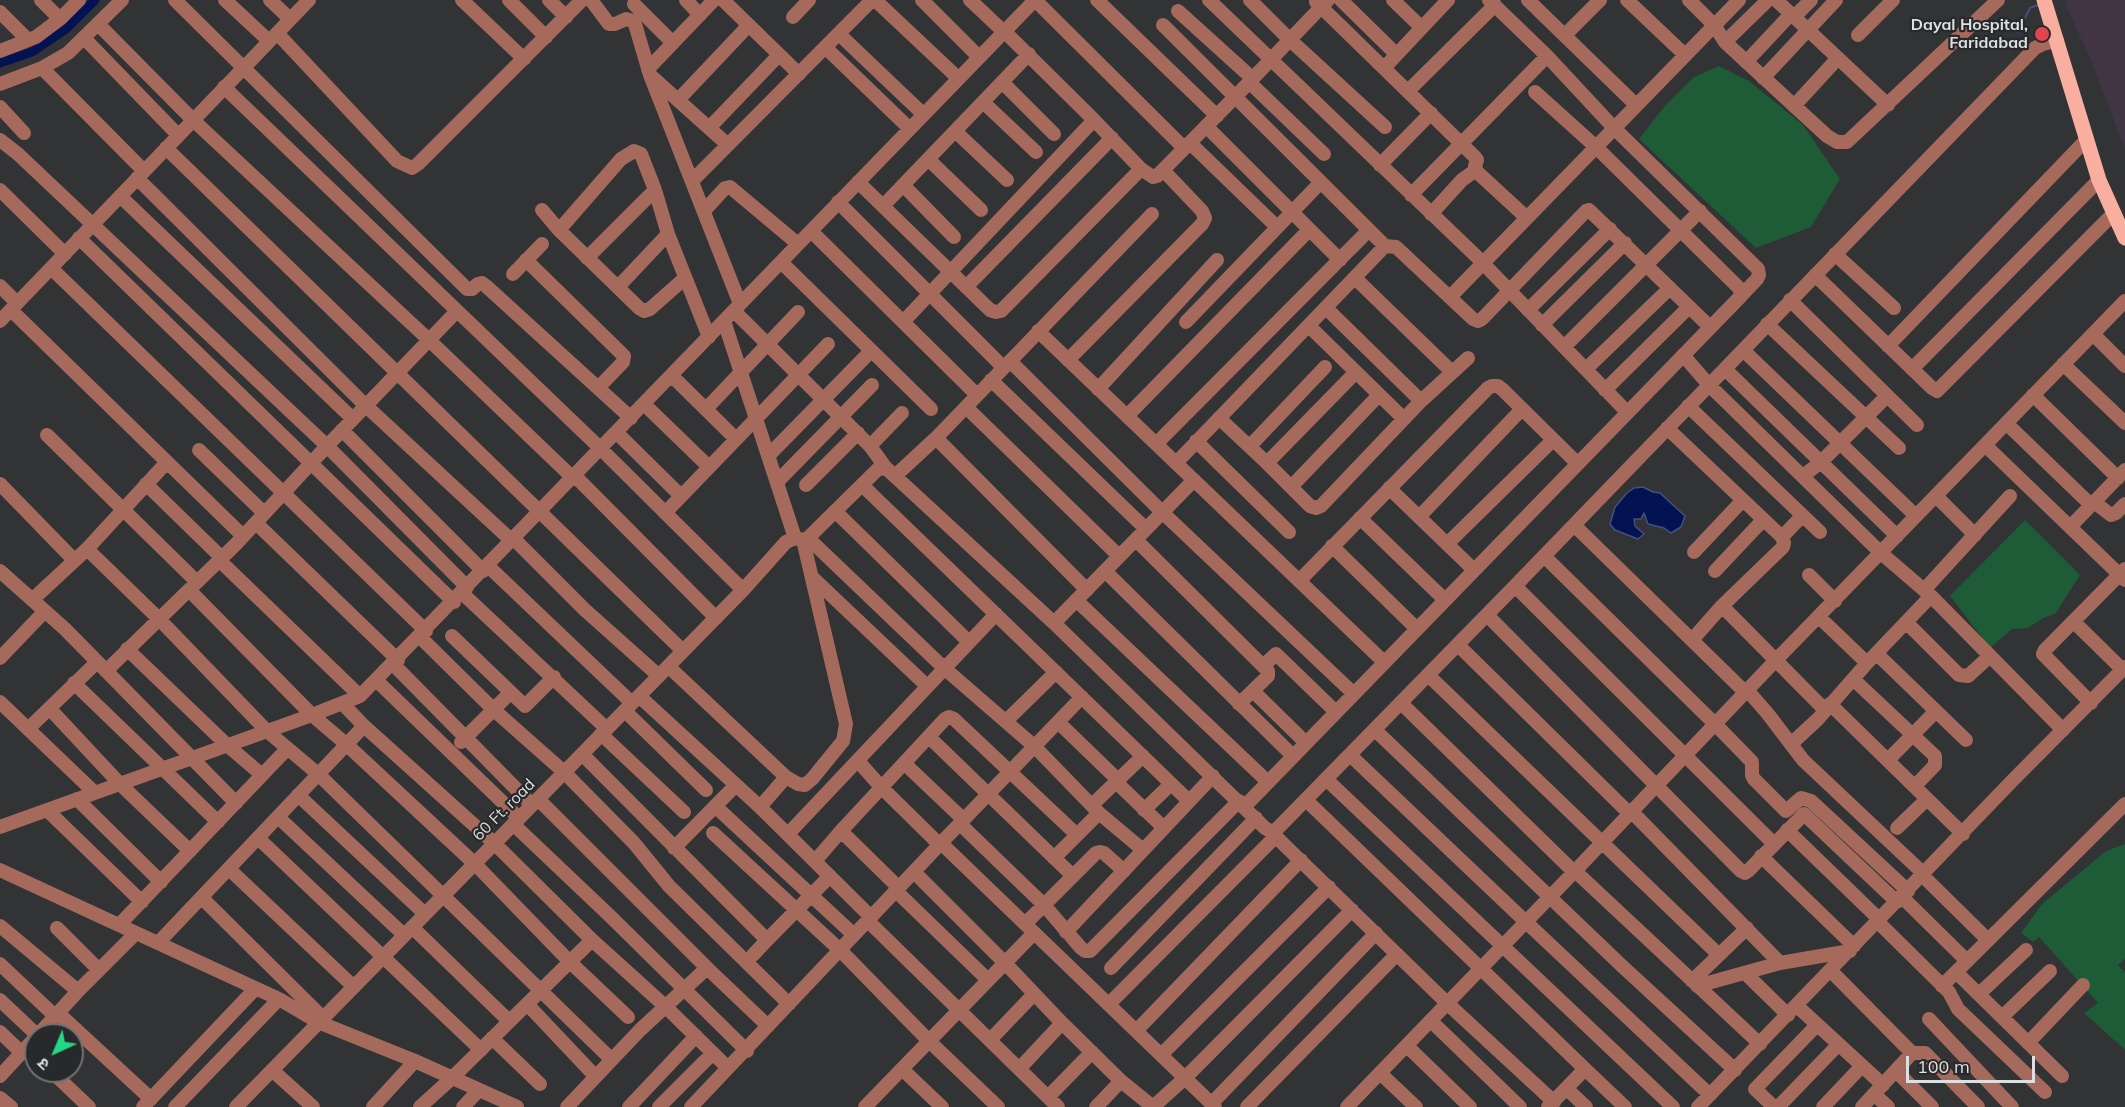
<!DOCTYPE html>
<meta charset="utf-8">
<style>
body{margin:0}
#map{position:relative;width:2125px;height:1107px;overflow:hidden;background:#313335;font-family:Mulish,"Noto Sans Devanagari",sans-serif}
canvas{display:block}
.north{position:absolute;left:24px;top:1023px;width:60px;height:60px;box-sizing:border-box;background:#27292b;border:2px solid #707273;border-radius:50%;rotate:224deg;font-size:16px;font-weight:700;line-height:24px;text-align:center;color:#dddfe0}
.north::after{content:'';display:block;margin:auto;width:21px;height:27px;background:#22d887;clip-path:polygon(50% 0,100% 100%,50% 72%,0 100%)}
.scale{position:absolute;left:1906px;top:1056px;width:129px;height:27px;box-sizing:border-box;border:3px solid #dddfe0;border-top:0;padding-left:8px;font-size:18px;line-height:21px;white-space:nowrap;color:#dddfe0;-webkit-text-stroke:4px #27292b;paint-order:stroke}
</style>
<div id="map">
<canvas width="2125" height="1107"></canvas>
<div class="north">उ</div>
<div class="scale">100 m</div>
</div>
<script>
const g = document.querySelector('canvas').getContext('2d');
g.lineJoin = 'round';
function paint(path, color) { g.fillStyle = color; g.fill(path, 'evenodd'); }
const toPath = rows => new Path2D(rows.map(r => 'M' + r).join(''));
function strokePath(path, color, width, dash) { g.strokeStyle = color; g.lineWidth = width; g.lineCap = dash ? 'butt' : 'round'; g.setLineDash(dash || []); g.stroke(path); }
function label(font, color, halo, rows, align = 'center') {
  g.font = font + ' Mulish,sans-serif'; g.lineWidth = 4.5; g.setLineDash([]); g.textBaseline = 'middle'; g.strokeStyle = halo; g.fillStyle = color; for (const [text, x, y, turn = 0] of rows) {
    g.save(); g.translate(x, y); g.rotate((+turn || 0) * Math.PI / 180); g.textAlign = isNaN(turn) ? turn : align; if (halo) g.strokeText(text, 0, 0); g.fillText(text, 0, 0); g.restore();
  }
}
paint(toPath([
 [2067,0,2125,0,2125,150,2091,60,2064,2]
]), '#413544');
paint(toPath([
 [1719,66,1749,81,1803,125,1840,179,1811,227,1756,248,1639,139,1664,107,1694,77],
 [2025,520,2080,575,2056,613,2043,618,2028,628,2012,629,1990,648,1950,596],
 [2125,844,2125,959,2118,965,2125,972,2125,1050,2084,1013,2098,1003,2039,937,2033,942,2021,933,2042,904,2106,851]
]), '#1d5c36');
const water = toPath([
 [1643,487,1653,492,1660,493,1685,516,1681,527,1671,533,1664,528,1648,524,1644,513,1641,519,1634,519,1635,526,1644,534,1638,539,1615,530,1610,524,1615,507,1627,493,1634,488,1643,487]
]);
paint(water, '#031253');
strokePath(water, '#44507d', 1.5);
strokePath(toPath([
 [2018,32,2030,8,2038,5]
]), '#44507d', 2);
strokePath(toPath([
 [0,63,32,52,66,29,95,0]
]), '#031253', 9);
strokePath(toPath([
 [41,0,60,19],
 [175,0,464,286,467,289,472,289,478,284,482,283,486,286,631,418],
 [225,0,269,41],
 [270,0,290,19],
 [462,0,524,59],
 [509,0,546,37],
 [549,0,566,17],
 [591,0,609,24,615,24,626,19,633,21,635,24,650,75,740,304],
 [686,0,700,15],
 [723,0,799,74],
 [875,0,958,78],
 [922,0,979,57],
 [970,0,1004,32],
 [1035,0,1184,148],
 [1097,0,1217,116],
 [1209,0,1477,257,1627,412],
 [1250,0,1289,39,1385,127],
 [1341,0,1396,54],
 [1393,0,1421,27],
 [1489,0,1547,56,1614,128,1758,269,1759,275,1757,279,1740,297],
 [1528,0,1636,105],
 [1627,0,1685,55],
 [1689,0,1714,25,1725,42,1768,0],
 [1776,0,1888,105],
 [1316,2,1475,157,1477,160,1475,166,1477,172,1527,218],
 [634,4,673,43],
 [1178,11,1252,78],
 [0,12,28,40],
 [793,17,809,0],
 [1794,17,1811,0],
 [98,24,193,120,429,340,573,478],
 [1163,25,1385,246],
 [1004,31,1094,120,1141,169,1153,177,1157,176,1235,97,1328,0],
 [277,33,397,161,412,168,418,164,582,0],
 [839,34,923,114],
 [1565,35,1600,0],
 [1858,35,1893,0],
 [84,38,178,135],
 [1725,42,1827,136,1837,142,1847,142,1998,0],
 [825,47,909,128],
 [0,51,36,37,60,19,79,0],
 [1746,62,1791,14],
 [42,68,144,171],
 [1384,68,1448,0],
 [648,69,714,0],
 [651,76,728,145],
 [1763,78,1836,0],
 [1002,82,1054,134],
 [1249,82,1324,154],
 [0,84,42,68,68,53,122,0],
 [224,87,601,449,743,590],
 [1408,91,1495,5],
 [678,100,749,25],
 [983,102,1036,152],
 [1794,106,1838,58],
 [0,107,24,133],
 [1206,126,1340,260],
 [709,128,779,55],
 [955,131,1007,180],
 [0,140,18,154,327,446,467,587],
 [1190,143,1277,227],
 [166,148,683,651],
 [928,159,981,210],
 [1380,165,1431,113],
 [137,178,365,405,512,541],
 [692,181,872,0],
 [858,182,990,310,996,312,1001,311,1141,169],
 [903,185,954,237],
 [0,190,65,254],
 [1411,195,1547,56],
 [120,196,353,419],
 [838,202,1003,367],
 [883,206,1029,54],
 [542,210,559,230,639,308,644,311,650,309,685,278],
 [704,211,725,188,730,187,798,244],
 [1431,214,1462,180,1476,170],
 [559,230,621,159,634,151,641,154,655,190,668,234,709,337],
 [811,231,977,395],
 [79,238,454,602],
 [1835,254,1894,308],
 [587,258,655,190],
 [526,260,624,356,623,362,599,387],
 [781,262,931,409],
 [51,268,426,631],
 [513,274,542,244],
 [1815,275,1932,388,1937,391,2113,214],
 [1355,278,1452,372],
 [0,286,17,303],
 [618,287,668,234],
 [966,287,1112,138],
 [1450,297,1739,0],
 [1790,300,1917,425],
 [1326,308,1421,401],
 [11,310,243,536],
 [1528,310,1610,229],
 [734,311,870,446,886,468],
 [0,321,309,0],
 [724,321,795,538],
 [903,322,1094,120],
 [1186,322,1321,182],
 [1767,324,1899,448],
 [1542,325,1625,243],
 [1309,326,1404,419],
 [1038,331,1384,662],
 [2093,334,2125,366],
 [1888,346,2087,139],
 [1564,347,1700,211],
 [1743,350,1916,516],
 [1683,355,1709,385,1881,553,1931,596,2063,730],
 [1068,360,1202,224,1205,218,1202,211,1163,170],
 [1010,361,1162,512,1354,694],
 [2063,364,2125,423],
 [1586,369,1670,288],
 [1725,369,1897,536],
 [1912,369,2099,180],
 [672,376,736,439],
 [991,380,1146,529],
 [1098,389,1217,260],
 [1605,390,1689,307],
 [2033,395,2118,478],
 [644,404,709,467],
 [1688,406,1820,532],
 [966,407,1119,556],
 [706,409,798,312],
 [1127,416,1309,230],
 [1219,418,1267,463,1310,506,1316,508,1321,506,1421,401,1468,358],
 [2006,423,2091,505],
 [1667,428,1782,537,1784,543,1783,547,1722,606,1692,640],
 [342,430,483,571],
 [617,433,681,496],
 [47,435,197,582],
 [936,438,1087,590],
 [1196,441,1289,532],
 [1156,444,1369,230],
 [1985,445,2125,580],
 [870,446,902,413],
 [1250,446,1325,367],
 [199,450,264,513],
 [768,456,871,351],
 [1176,463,1385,246,1396,247,1473,319,1478,321,1482,319,1586,211,1589,210,1710,327],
 [1267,463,1356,372],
 [575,476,716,618],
 [895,476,936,438,1152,214],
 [1803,476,1821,462,1886,397],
 [777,482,872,385],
 [0,484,74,560],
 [146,484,222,558],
 [806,485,858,433],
 [862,485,1189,801],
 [1291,487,1379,395],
 [1389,488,1474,570],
 [1936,496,1975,535],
 [2094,502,2111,515,2116,513,2125,504],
 [835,511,969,642],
 [665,513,828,344],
 [1419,517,1522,409],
 [1360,518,1445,600],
 [256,523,398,660],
 [1574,525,1746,693],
 [2070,527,2125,470],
 [1782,537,1802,516],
 [795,538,803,540,808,538,878,469,886,468,1054,623,1265,828,1270,831,1275,831,1515,586,2035,48,2043,44,2057,40],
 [808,538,944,668,1034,746,1099,813,1143,850],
 [514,539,585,610,659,676],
 [1136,540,1268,671,1268,676,1239,704],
 [1447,544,1553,440],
 [1332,546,1417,629],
 [87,549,159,619,267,731,318,774,611,1059],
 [1694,552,1743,500],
 [1544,556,1716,725,1752,762,1752,775,1754,779,1786,811,1801,798,1811,801,1908,891],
 [219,560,360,696],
 [488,566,632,703],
 [0,571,65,629,236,803],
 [1105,571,1293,756],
 [1715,571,1763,520],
 [1809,575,1835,601],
 [813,578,927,686],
 [1299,581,1488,388,1492,386,1498,386,1503,390,1577,463],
 [1515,586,1773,843],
 [189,590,312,715,346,744,475,864,570,962,628,1017],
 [1924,590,2010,496],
 [462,593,607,729],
 [32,600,87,549,167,462],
 [1076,600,1268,782],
 [1722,606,1825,710],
 [1487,615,1741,871,1745,873,1748,871,1804,814,1897,902],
 [1819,617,1867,663],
 [1906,622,1959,675,1968,676,1990,656],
 [2074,622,2123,670],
 [1054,623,1194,480],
 [452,636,525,706,554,677],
 [420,637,494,710,564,772,634,843,669,886,789,1004],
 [1458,645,1630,814],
 [127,649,227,745,262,775],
 [1877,654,1966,740],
 [0,658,45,611],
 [393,664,532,805],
 [1263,666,1276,654,1336,712],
 [669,667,786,777,798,784,805,785,812,779,843,741,846,724,803,540],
 [106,671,236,544,327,446,457,311],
 [1428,675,1719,955],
 [1853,679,1935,756,1935,765,1915,786],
 [377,681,519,818],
 [74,683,218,822],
 [1253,691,1306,743],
 [1748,691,1768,714,1803,760,1924,874],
 [639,696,760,807,871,917],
 [0,702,95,793],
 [1401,703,1574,872],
 [2091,703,2043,654,2045,650,2125,569],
 [343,704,364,726],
 [1830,704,1963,834],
 [50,709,120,784,190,851],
 [625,711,706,790],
 [1006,721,1056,672],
 [1058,722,1118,780],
 [28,729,97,662],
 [1375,730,1622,966,1735,1070],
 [601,734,684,812],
 [929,737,1073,876],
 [461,742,510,693],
 [1791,744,1818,719,1867,663,1931,596],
 [582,754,767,940,830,876],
 [1350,755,1526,922,1710,1095],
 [1888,760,1936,711],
 [858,761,881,787,940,845],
 [904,763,964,820],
 [1326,779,1673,1107],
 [1116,782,1164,828],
 [298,795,425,914],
 [77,799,161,882],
 [538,799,707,968,768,1026],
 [1306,800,1585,1069],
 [1092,805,1143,756],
 [715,806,854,935],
 [1245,806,1740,297,1741,293,1739,288,1596,147,1535,92],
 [760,807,786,777],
 [47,810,142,902],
 [1144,810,1171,784],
 [1632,812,1780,963,1850,951],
 [278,817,404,935],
 [513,824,610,916,747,1051],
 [960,824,1044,905,1081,948,1085,951,1090,951,1239,801],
 [0,827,312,715,360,696,1035,0],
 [1897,828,1927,799],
 [1787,830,1880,920],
 [841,831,899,888],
 [1270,831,1448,1004,1554,1102],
 [713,833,840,950,929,1041,998,1107],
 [788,834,996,614],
 [258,838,481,1050],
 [941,843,1082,697],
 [674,848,736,785],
 [1761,856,1854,946],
 [1054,858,1099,813],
 [815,861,841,831,945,719,949,717,954,719,1076,834],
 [229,869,354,987],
 [0,870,279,999,318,1022,415,1061,517,1107],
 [1575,871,1760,1044],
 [914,872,1005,963,1062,1023,1121,1081,1153,1107],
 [1923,876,1988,940],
 [896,891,988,980],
 [1902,897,1967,961],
 [202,898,323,1018],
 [868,921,1058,1107],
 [1878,922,1949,992,1958,1009,2045,1092],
 [1025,924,1096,853,1100,852,1104,853,1124,871],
 [119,925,287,749],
 [0,926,78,991],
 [412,927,509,1021],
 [57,928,99,970],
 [1066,932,1213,776],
 [158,943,364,726,494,843,592,940,666,1007,728,1068],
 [753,955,767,940],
 [0,964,55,1016],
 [1111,968,1256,818],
 [1831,971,1912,1053,1925,1053,1978,1107],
 [1956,972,2062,1076],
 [1745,973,1788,1015],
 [1692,981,1747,928],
 [1697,986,1780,963],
 [1942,986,2125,804],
 [1979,994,2026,950],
 [0,1000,37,1035],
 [527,1004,595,1076],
 [1109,1004,1276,836],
 [1797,1006,1883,1085],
 [58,1013,151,1099],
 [2002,1017,2050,971],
 [1929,1019,2012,1107],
 [1431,1021,1520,1107],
 [1136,1031,1301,860],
 [0,1032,22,1053],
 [38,1035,78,991,136,933],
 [492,1038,540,1084],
 [990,1040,1034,994],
 [2028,1043,2083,985],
 [1407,1046,1470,1107],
 [1161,1055,1329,887],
 [902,1069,942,1107],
 [1019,1069,1062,1023],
 [272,1070,313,1107],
 [51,1071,89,1107],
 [1896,1071,1932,1107],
 [1380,1073,1416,1107],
 [0,1076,36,1037],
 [1567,1089,1586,1107],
 [1874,1094,1888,1107],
 [1048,1097,1092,1052],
 [0,1098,11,1107],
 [1211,1104,1376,933],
 [143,1107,255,989],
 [175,1107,279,999],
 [236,1107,743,590,786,542,795,538],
 [373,1107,415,1061],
 [420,1107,452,1078,592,940],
 [463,1107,479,1090],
 [567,1107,640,1030,707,968],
 [629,1107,696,1036],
 [659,1107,713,1053],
 [691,1107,941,843,1215,1107],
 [865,1107,1034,933],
 [1096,1107,1121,1081],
 [1153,1107,1185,1078,1352,910],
 [1247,1107,1397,954],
 [1347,1107,1575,871,1776,660,2125,301],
 [1548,1107,1585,1069,1625,1107],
 [1698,1107,2011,782,2125,667],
 [1774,1107,1755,1089,1817,1025],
 [1778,1107,1838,1045],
 [1823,1107,1861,1067],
 [1862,1107,1912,1053]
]), '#a66a5d', 14);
strokePath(toPath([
 [2044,0,2099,180,2125,238]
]), '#f9af9f', 15);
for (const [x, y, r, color] of [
 [2042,34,8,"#e0444e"]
]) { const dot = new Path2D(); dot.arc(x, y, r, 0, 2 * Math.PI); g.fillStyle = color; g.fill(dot); strokePath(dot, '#27292b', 2); }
label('bold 16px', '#dddfe0', '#27292b', [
 ["Dayal Hospital,",2028,25],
 ["Faridabad",2028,43]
], 'right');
label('16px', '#dddfe0', '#27292b', [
 ["60 Ft. road",504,810,-45]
]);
</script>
